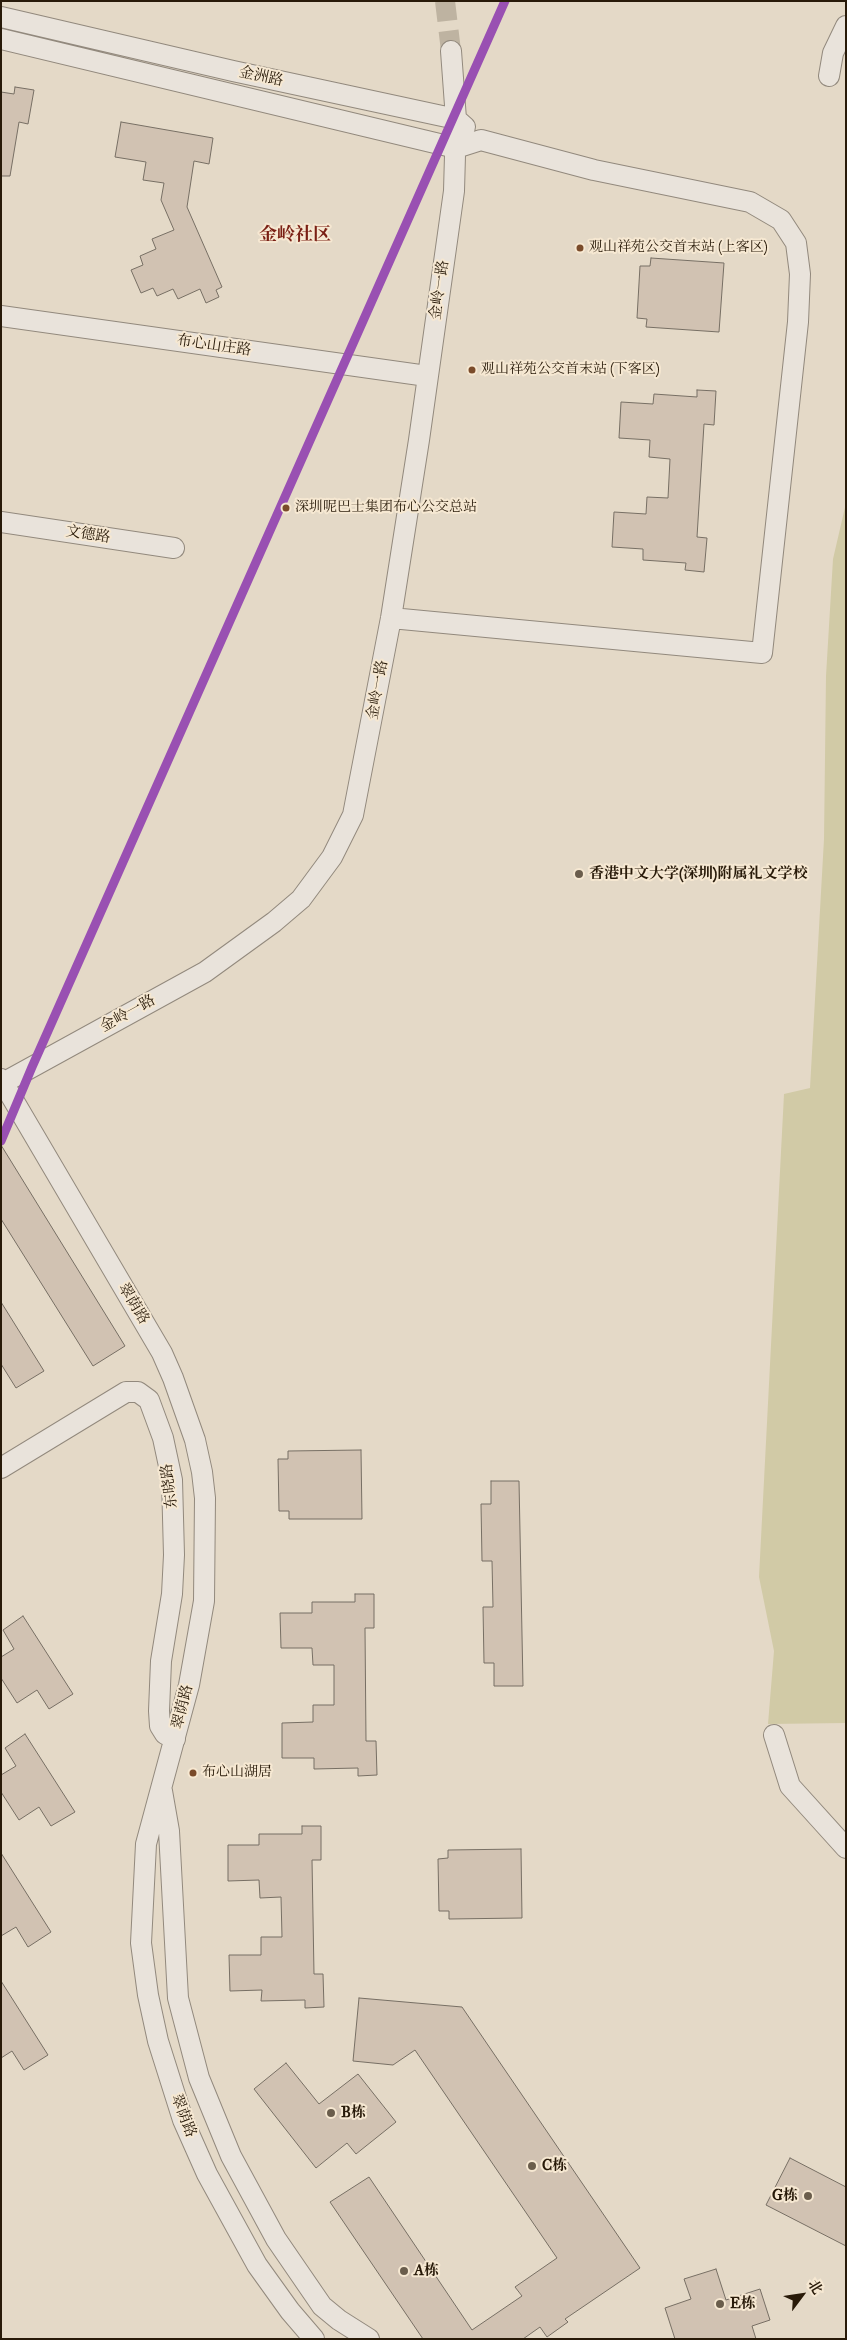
<!DOCTYPE html>
<meta charset="utf-8">
<style>
body{margin:0}
#map{position:relative;width:847px;height:2340px;overflow:hidden;background:#e4d9c7;font-family:"IM FELL Great Primer","Noto Serif SC",serif}
canvas{display:block}
.frame{position:absolute;inset:0;border:2px solid #281a09;pointer-events:none}
.north{position:absolute;left:777px;top:2270px;width:50px;height:50px;-webkit-text-stroke:4px #f6e8d2;paint-order:stroke;rotate:59deg;font-size:14px;font-weight:700;line-height:20px;text-align:center;color:#281a09}
.north::after{content:'';display:block;margin:auto;width:18px;height:22px;background:#281a09;clip-path:polygon(50% 0,100% 100%,50% 72%,0 100%)}
</style>
<div id="map">
<canvas width="847" height="2340"></canvas>
<div class="frame"></div>
<div class="north">北</div>
</div>
<script>
const g = document.querySelector('canvas').getContext('2d');
g.lineJoin = 'round';
function paint(path, color) { g.fillStyle = color; g.fill(path, 'evenodd'); }
const toPath = rows => new Path2D(rows.map(r => 'M' + r).join(''));
function strokePath(path, color, width, dash) { g.strokeStyle = color; g.lineWidth = width; g.lineCap = dash ? 'butt' : 'round'; g.setLineDash(dash || []); g.stroke(path); }
function label(font, color, halo, rows, align = 'center') {
  g.font = font + ' "IM FELL Great Primer","Noto Serif SC",serif'; g.lineWidth = 4; g.setLineDash([]); g.textBaseline = 'middle'; g.strokeStyle = halo; g.fillStyle = color; for (const [text, x, y, turn = 0] of rows) {
    g.save(); g.translate(x, y); g.rotate((+turn || 0) * Math.PI / 180); g.textAlign = isNaN(turn) ? turn : align; if (halo) g.strokeText(text, 0, 0); g.fillText(text, 0, 0); g.restore();
  }
}
paint(toPath([
 [846,503,846,1723,768,1724,774,1651,759,1577,784,1094,810,1088,824,839,826,676,833,559]
]), '#d1caa6');
const building = toPath([
 [15,87,34,90,28,124,19,122,10,176,1,176,1,92,14,94,15,87],
 [121,122,213,138,209,164,194,161,187,207,222,287,216,290,219,297,206,303,200,289,178,299,173,289,157,296,153,288,141,293,131,270,143,265,140,256,156,249,152,239,174,230,161,200,164,183,143,180,146,162,115,157,121,122],
 [651,258,724,263,719,332,646,327,647,319,637,318,640,266,650,266,651,258],
 [697,390,716,391,714,425,704,424,697,537,707,538,704,572,685,570,686,563,643,560,643,549,612,547,614,512,646,514,647,497,668,498,670,459,649,457,650,440,619,438,621,402,653,404,654,394,697,397,697,390],
 [1,1145,125,1346,93,1366,1,1219,1,1145],
 [1,1302,44,1371,16,1388,1,1364,1,1302],
 [361,1450,362,1519,289,1519,289,1511,279,1511,278,1459,288,1459,288,1451,361,1450],
 [491,1481,519,1481,523,1686,494,1686,494,1663,484,1663,483,1607,493,1607,492,1561,482,1561,481,1504,491,1504,491,1481],
 [355,1594,374,1594,374,1628,365,1628,366,1741,376,1741,377,1775,358,1776,358,1768,314,1769,314,1758,282,1758,282,1723,313,1722,313,1705,334,1705,334,1665,313,1665,312,1648,281,1648,280,1613,312,1613,312,1602,355,1602,355,1594],
 [23,1616,73,1694,49,1709,37,1690,17,1703,1,1678,1,1657,14,1649,3,1630,23,1616],
 [25,1734,75,1812,51,1826,39,1807,19,1820,1,1792,1,1775,16,1766,5,1748,25,1734],
 [302,1826,321,1826,321,1860,312,1860,314,1974,323,1974,324,2007,305,2008,305,2000,261,2001,262,1990,230,1991,229,1955,261,1955,261,1937,282,1937,281,1897,260,1898,259,1880,228,1881,228,1845,259,1845,259,1834,302,1834,302,1826],
 [521,1849,522,1918,449,1919,449,1911,439,1911,438,1859,448,1858,448,1850,521,1849],
 [1,1853,51,1932,28,1947,16,1927,1,1936,1,1853],
 [1,1981,48,2055,24,2070,12,2051,1,2058,1,1981],
 [359,1998,462,2007,640,2268,565,2319,568,2322,547,2337,540,2327,523,2339,423,2339,330,2202,369,2177,472,2330,522,2296,515,2287,557,2258,415,2050,393,2065,353,2061,359,1998],
 [286,2063,319,2104,358,2074,396,2122,356,2154,347,2143,316,2168,254,2089,286,2063],
 [790,2158,846,2187,846,2246,766,2205,790,2158],
 [716,2269,726,2300,760,2289,770,2320,752,2326,756,2339,675,2339,665,2308,691,2299,684,2279,716,2269]
]);
paint(building, '#d1c2b2');
strokePath(building, '#776f64', 1);
strokePath(toPath([
 [445,1,451,51]
]), '#beb3a1', 20, [20, 10]);
const minor = toPath([
 [1,17,233,71,456,119,465,127],
 [1,39,456,148,481,140,594,170,750,202,781,220,796,243,800,274,798,322,762,653,391,618],
 [829,76,833,53,846,26],
 [1,316,427,376],
 [1,522,174,548],
 [1,1079,162,1353,173,1378,195,1440,202,1472,205,1498,204,1601,189,1685,146,1844,141,1943,148,1995,158,2041,183,2120,207,2174,257,2265,290,2311,314,2339],
 [3,1083,205,972,274,922,301,899,332,857,353,815,391,618,419,440,454,191,456,119,451,51],
 [1,1468,126,1392,138,1392,149,1400,163,1438,172,1480,174,1555,172,1594,161,1661,159,1711,160,1726,165,1734,175,1739],
 [774,1735,790,1786,846,1848],
 [162,1791,169,1831,178,1998,199,2078,231,2156,276,2239,322,2306,339,2320,369,2339]
]);
strokePath(minor, '#92897d', 22);
strokePath(minor, '#e9e3db', 20);
strokePath(toPath([
 [1,1141,32,1067,505,1]
]), '#9950b2', 9);
for (const [x, y, r, color] of [
 [580,248,4.5,"#7a4b2a"],
 [472,370,4.5,"#7a4b2a"],
 [286,508,4.5,"#7a4b2a"],
 [579,874,5,"#6a5d4c"],
 [193,1773,4.5,"#7a4b2a"],
 [331,2113,5,"#6a5d4c"],
 [532,2166,5,"#6a5d4c"],
 [808,2196,5,"#6a5d4c"],
 [404,2271,5,"#6a5d4c"],
 [720,2304,5,"#6a5d4c"]
]) { const dot = new Path2D(); dot.arc(x, y, r, 0, 2 * Math.PI); g.fillStyle = color; g.fill(dot); strokePath(dot, '#f6e8d2', 2); }
label('14px', '#281a09', '#f6e8d2', [
 ["观山祥苑公交首末站 (上客区)",589,248],
 ["观山祥苑公交首末站 (下客区)",481,370],
 ["深圳呢巴士集团布心公交总站",295,508],
 ["布心山湖居",202,1773]
], 'left');
label('15px', '#281a09', '#f6e8d2', [
 ["金洲路",261,77,12],
 ["金岭一路",440,290,-82],
 ["布心山庄路",214,346,8],
 ["文德路",88,535,9],
 ["金岭一路",378,690,-80],
 ["金岭一路",128,1014,-29],
 ["翠荫路",133,1304,59],
 ["东晓路",170,1486,-97],
 ["翠荫路",183,1707,-76],
 ["翠荫路",183,2116,69]
]);
label('bold 15px', '#281a09', '#f6e8d2', [
 ["香港中文大学(深圳)附属礼文学校",589,874],
 ["B栋",341,2113],
 ["C栋",542,2166],
 ["G栋",798,2196,"right"],
 ["A栋",414,2271],
 ["E栋",730,2304]
], 'left');
label('bold 18px', '#7a1f14', '#f6e8d2', [
 ["金岭社区",295,236]
]);
</script>
